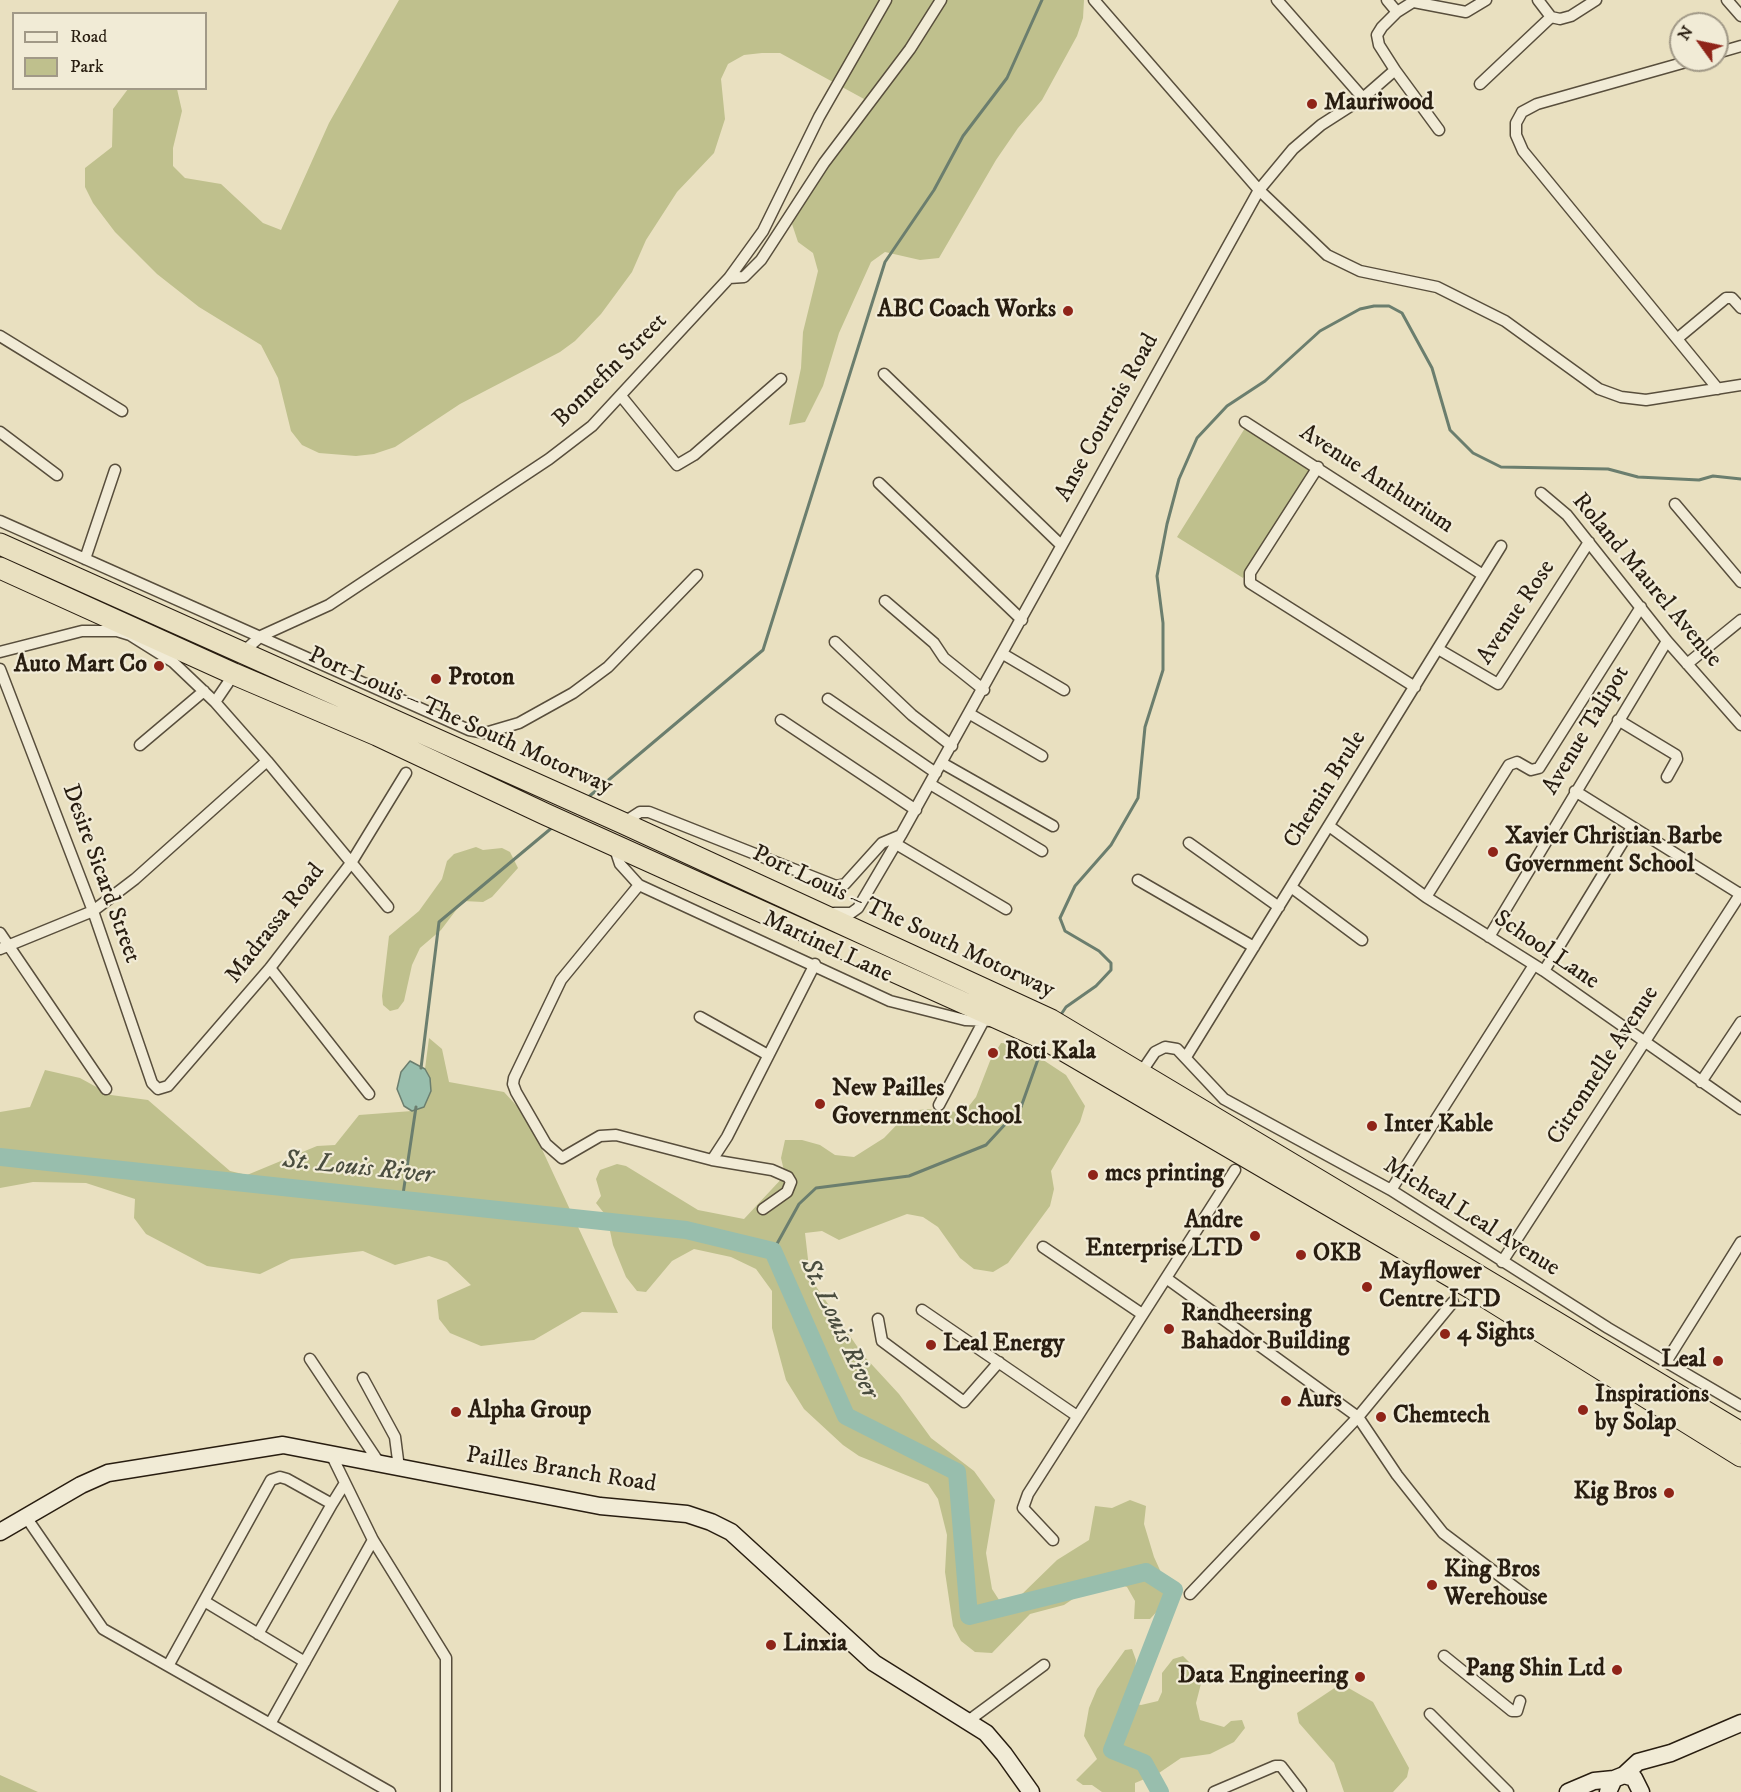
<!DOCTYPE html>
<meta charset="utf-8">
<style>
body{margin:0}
#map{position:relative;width:1741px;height:1792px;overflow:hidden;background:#e9e0c0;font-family:"IM FELL DW Pica",serif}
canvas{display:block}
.legend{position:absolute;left:12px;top:12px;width:195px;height:78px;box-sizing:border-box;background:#f1ebd6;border:2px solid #a19987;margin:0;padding:8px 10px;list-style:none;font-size:18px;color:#281d10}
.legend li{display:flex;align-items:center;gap:12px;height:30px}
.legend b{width:30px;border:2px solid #a19987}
.north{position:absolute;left:1669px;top:12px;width:60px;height:60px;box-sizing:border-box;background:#f1ebd6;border:2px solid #a19987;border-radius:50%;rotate:303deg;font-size:16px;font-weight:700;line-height:24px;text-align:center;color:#281d10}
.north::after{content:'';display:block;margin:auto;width:21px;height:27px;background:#8f2418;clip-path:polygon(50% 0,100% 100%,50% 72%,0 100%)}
</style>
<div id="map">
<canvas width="1741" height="1792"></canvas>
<ul class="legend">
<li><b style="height:8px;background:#f1ebd6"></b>Road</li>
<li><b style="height:16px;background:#bfc08d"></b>Park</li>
</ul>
<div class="north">N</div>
</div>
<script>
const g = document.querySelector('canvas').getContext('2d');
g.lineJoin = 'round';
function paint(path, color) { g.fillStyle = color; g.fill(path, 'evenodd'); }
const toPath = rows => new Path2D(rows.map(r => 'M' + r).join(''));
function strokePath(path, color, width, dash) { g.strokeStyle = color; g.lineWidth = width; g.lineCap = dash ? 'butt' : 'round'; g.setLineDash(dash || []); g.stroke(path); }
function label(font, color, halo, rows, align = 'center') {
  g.font = font + ' "IM FELL DW Pica",serif'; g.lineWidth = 4.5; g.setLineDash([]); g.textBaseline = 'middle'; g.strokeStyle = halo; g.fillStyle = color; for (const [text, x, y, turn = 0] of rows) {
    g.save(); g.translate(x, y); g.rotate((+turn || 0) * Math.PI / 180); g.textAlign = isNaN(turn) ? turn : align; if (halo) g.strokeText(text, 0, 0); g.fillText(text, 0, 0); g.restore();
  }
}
paint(toPath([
 [399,0,1084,0,1083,18,1077,36,1042,100,1018,128,996,160,939,258,920,260,885,252,871,262,839,333,823,386,805,422,789,425,801,368,803,332,818,271,813,253,798,242,792,224,797,207,864,99,780,53,762,53,744,55,728,64,721,79,725,119,714,153,677,192,646,240,632,272,601,314,575,341,560,352,460,404,395,447,374,454,356,456,319,453,302,445,291,431,278,378,261,345,199,307,157,274,115,232,93,203,85,187,85,168,112,147,113,109,128,89,177,89,182,111,173,148,173,166,185,178,221,184,263,223,281,230,329,123],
 [1245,428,1311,469,1243,578,1177,537],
 [476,847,483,850,502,848,510,852,518,868,492,897,483,902,463,901,441,930,420,948,412,965,404,1001,398,1009,390,1011,383,1005,382,996,389,936,419,911,442,879,447,861,454,854],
 [429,1038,442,1049,449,1082,504,1092,527,1117,618,1313,582,1312,534,1340,481,1346,450,1333,439,1319,437,1300,471,1285,447,1262,429,1256,395,1265,363,1251,291,1259,260,1274,207,1266,146,1234,134,1218,135,1199,86,1183,33,1182,0,1188,0,1112,30,1107,45,1070,80,1078,111,1095,148,1100,230,1171,247,1175,317,1146,335,1145,359,1115,412,1111,424,1107,430,1078,425,1069],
 [1001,1043,1019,1044,1066,1075,1085,1106,1080,1122,1051,1171,1054,1189,1050,1206,1008,1263,993,1272,974,1269,960,1258,938,1227,923,1217,907,1214,839,1240,822,1231,805,1233,809,1268,815,1285,863,1355,899,1394,931,1438,974,1471,995,1500,986,1553,992,1589,1001,1603,1019,1597,1057,1560,1089,1540,1095,1506,1112,1508,1130,1500,1146,1506,1144,1524,1154,1557,1169,1590,1162,1606,1150,1619,1134,1619,1135,1601,1127,1587,1110,1580,1094,1585,1064,1605,1030,1614,992,1653,975,1652,961,1641,953,1626,945,1572,947,1535,938,1499,928,1484,859,1456,843,1445,804,1409,786,1380,772,1328,772,1291,756,1269,731,1257,694,1249,672,1261,646,1292,637,1291,626,1277,613,1245,607,1217,596,1203,601,1196,596,1179,600,1170,617,1164,626,1166,698,1210,744,1219,785,1175,781,1158,785,1140,802,1140,820,1145,835,1155,854,1157,884,1138,910,1111,928,1109,946,1112,965,1111,976,1097,990,1061],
 [1132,1649,1136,1660,1132,1703,1141,1705,1158,1701,1162,1692,1162,1673,1173,1659,1183,1656,1203,1676,1196,1703,1200,1720,1224,1727,1231,1721,1242,1720,1245,1728,1234,1742,1210,1754,1181,1758,1159,1773,1135,1783,1135,1792,1102,1792,1092,1785,1083,1785,1076,1780,1097,1759,1084,1736,1089,1708,1097,1689,1125,1650],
 [1345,1686,1373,1702,1409,1768,1407,1777,1393,1792,1344,1792,1334,1763,1299,1723,1297,1713,1336,1687],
 [0,1775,38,1792,0,1792]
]), '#bfc08d');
const water = toPath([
 [410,1061,425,1069,430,1078,431,1091,424,1107,412,1111,404,1106,397,1089,401,1072,410,1061]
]);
paint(water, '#98bead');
strokePath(water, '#6b7e6e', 1.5);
strokePath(toPath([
 [586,799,763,650,885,262,934,190,963,136,1007,78,1042,0],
 [1060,1016,1066,1007,1096,986,1111,970,1111,963,1099,951,1065,931,1060,918,1075,886,1111,845,1138,798,1145,727,1163,670,1163,623,1157,576,1167,524,1179,479,1197,438,1227,406,1265,381,1320,331,1360,309,1374,306,1389,306,1402,313,1432,368,1450,430,1473,453,1501,467,1608,469,1638,477,1699,480,1713,476,1741,479],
 [421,1068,439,922,554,826],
 [402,1201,416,1107],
 [773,1251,799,1204,816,1188,909,1176,986,1145,1021,1107,1042,1048]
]), '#6b7e6e', 3);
strokePath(toPath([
 [0,1157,686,1230,773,1251,846,1416,957,1472,969,1616,1146,1572,1174,1590,1112,1750,1144,1763,1160,1792]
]), '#98bead', 18);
const street = toPath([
 [1094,0,1259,190,1327,255,1360,271,1437,287,1505,321,1599,389,1621,397,1646,400,1741,385],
 [1277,0,1363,98],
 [1387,0,1397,12],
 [1538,0,1551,17,1560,19,1571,16,1596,0],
 [1727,0,1741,16],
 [1414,2,1466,12,1486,0],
 [1717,53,1741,46],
 [1693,60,1537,104,1522,112,1516,123,1516,135,1523,151,1718,389],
 [1395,70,1439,130],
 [1480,84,1551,17],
 [729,278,744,277,761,260,824,163,910,49,941,0],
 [0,336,122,411],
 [1678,338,1726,298,1732,298,1741,308],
 [884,374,1061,545],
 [621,396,677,465,694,455,781,379],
 [1245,422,1483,575],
 [0,432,57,475],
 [1318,467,1250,573,1250,583,1415,687],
 [879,483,1022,620],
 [1541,493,1567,515,1667,641,1741,725],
 [1675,504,1741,582],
 [0,521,469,730,485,733,519,723,573,693,608,667,697,575],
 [85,559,115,470],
 [885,601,934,643,944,658,984,690],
 [835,642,912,715,952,746],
 [1438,649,1498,684,1589,542],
 [0,652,82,631,117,631,130,635,173,662,215,702,267,761,388,907],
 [243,652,261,636,329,605,549,459,592,426,729,278,763,231,819,117,886,0],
 [1003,654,1064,690],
 [1687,664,1741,620],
 [0,669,93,911,152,1083,158,1089,168,1086,175,1078,270,968,351,863,406,773],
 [828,699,936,773],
 [215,702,234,674],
 [970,714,1042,756],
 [781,720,916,810],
 [1618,720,1676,755,1677,759,1667,777],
 [140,745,204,691],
 [942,763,1053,826],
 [930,784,1042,851],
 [1575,791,1740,894],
 [623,823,640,812,649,812,836,886,845,884,882,843,901,835],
 [1329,826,1426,897,1544,971,1741,1109],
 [1189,843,1279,907],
 [896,844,1006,909],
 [614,846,620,864,639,885,890,1001,965,1020,995,1021],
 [1138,880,1254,947],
 [639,885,561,980,514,1078,513,1084,516,1092,546,1144,562,1158,600,1136,616,1135,712,1160,727,1137,815,964],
 [1291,887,1362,940],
 [1426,897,1509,765,1517,762,1531,770,1539,768,1641,607],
 [834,913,851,913,858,908,901,835,1259,190,1293,149,1321,125,1363,98,1395,70,1379,45,1377,35,1382,27,1397,12,1416,0],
 [0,933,106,1089],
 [1489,937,1667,641],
 [0,949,93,911,135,879,267,761],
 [270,968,369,1094],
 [1544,971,1632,827],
 [700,1017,768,1055],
 [1186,1057,1501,546],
 [1140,1074,1155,1052,1165,1047,1177,1049,1224,1099,1391,1190,1608,1328,1741,1406],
 [1701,1082,1741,1022],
 [939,1105,983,1022],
 [712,1160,772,1170,788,1177,791,1182,787,1192,763,1209],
 [1391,1190,1534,965],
 [1043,1247,1142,1314],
 [1502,1262,1741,893],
 [1166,1278,1358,1417,1397,1475,1443,1533,1529,1598],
 [922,1310,1077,1416],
 [878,1319,882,1341,964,1402,999,1362],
 [310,1359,380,1464],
 [1666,1362,1741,1242],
 [363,1378,395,1437,399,1468],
 [331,1454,373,1540,446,1658,446,1792],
 [26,1517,103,1629,390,1792],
 [1053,1540,1023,1508,1028,1494,1235,1170],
 [1190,1594,1358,1417,1453,1302],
 [204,1601,305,1662],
 [258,1634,332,1504],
 [1444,1656,1512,1711,1517,1711,1520,1701],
 [168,1666,271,1480,280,1477,287,1479,332,1504,345,1483],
 [1430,1714,1508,1792],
 [968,1721,1044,1665],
 [270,1724,373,1540],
 [1214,1792,1275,1766,1281,1766,1301,1792]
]);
const secondary = toPath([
 [0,1532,81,1485,108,1473,283,1445,600,1506,687,1514,711,1522,731,1532,874,1663,986,1733,1004,1754,1031,1792],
 [1624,1775,1638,1762,1671,1753,1741,1723],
 [1568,1792,1594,1781,1614,1779],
 [1608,1792,1614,1779,1624,1775,1634,1778,1641,1792]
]);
const highway = toPath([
 [0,544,623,823,1051,1020,1741,1433],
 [0,568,234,674,377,735,545,814,1046,1040,1471,1288,1741,1456]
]);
strokePath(street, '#584e3c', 13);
strokePath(secondary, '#281d10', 19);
strokePath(highway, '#281d10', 23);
strokePath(street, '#f1ebd6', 10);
strokePath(secondary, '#f1ebd6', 16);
strokePath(highway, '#e9e0c0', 21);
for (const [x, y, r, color] of [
 [1312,104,6,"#8f2418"],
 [1068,311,6,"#8f2418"],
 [159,666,6,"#8f2418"],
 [436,679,6,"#8f2418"],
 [1493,852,6,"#8f2418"],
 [993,1053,6,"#8f2418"],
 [820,1104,6,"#8f2418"],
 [1372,1126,6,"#8f2418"],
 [1093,1175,6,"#8f2418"],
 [1255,1236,6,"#8f2418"],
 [1301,1255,6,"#8f2418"],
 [1367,1287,6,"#8f2418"],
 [1169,1329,6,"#8f2418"],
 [1445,1334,6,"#8f2418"],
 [931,1345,6,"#8f2418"],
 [1718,1361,6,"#8f2418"],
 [1286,1401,6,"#8f2418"],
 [1583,1410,6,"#8f2418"],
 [456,1412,6,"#8f2418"],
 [1381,1417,6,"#8f2418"],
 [1669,1493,6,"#8f2418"],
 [1432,1585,6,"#8f2418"],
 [771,1645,6,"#8f2418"],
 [1617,1670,6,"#8f2418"],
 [1360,1677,6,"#8f2418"]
]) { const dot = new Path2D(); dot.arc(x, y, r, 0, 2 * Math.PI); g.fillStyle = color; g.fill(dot); strokePath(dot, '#f1ebd6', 2); }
label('bold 24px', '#281d10', '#f1ebd6', [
 ["Mauriwood",1324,104],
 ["ABC Coach Works",1056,311,"right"],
 ["Auto Mart Co",147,666,"right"],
 ["Proton",448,679],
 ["Xavier Christian Barbe",1505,838],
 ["Government School",1505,866],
 ["Roti Kala",1005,1053],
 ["New Pailles",832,1090],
 ["Government School",832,1118],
 ["Inter Kable",1384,1126],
 ["mcs printing",1105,1175],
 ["Andre",1243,1222,"right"],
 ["Enterprise LTD",1243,1250,"right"],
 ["OKB",1313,1255],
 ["Mayflower",1379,1273],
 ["Centre LTD",1379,1301],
 ["Randheersing",1181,1315],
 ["Bahador Building",1181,1343],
 ["4 Sights",1457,1334],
 ["Leal Energy",943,1345],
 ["Leal",1706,1361,"right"],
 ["Inspirations",1595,1396],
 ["by Solap",1595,1424],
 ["Aurs",1298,1401],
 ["Alpha Group",468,1412],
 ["Chemtech",1393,1417],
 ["Kig Bros",1657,1493,"right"],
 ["King Bros",1444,1571],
 ["Werehouse",1444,1599],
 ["Linxia",783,1645],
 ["Pang Shin Ltd",1605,1670,"right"],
 ["Data Engineering",1348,1677,"right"]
], 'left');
label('24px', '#281d10', '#f1ebd6', [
 ["Bonnefin Street",611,371,-45],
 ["Anse Courtois Road",1108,418,-61],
 ["Avenue Anthurium",1376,480,33],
 ["Roland Maurel Avenue",1646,581,50],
 ["Avenue Rose",1517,613,-56],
 ["Port Louis – The South Motorway",460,722,24],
 ["Avenue Talipot",1587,731,-59],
 ["Chemin Brule",1326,790,-58],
 ["Desire Sicard Street",100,874,70],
 ["Port Louis – The South Motorway",903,923,25],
 ["Madrassa Road",276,924,-52],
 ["Martinel Lane",827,948,25],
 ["School Lane",1546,951,34],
 ["Citronnelle Avenue",1604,1066,-57],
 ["Micheal Leal Avenue",1471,1218,32],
 ["Pailles Branch Road",561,1471,9]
]);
label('italic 26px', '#4a4d3f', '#f1ebd6', [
 ["St. Louis River",358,1169,6],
 ["St. Louis River",838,1329,65]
]);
</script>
